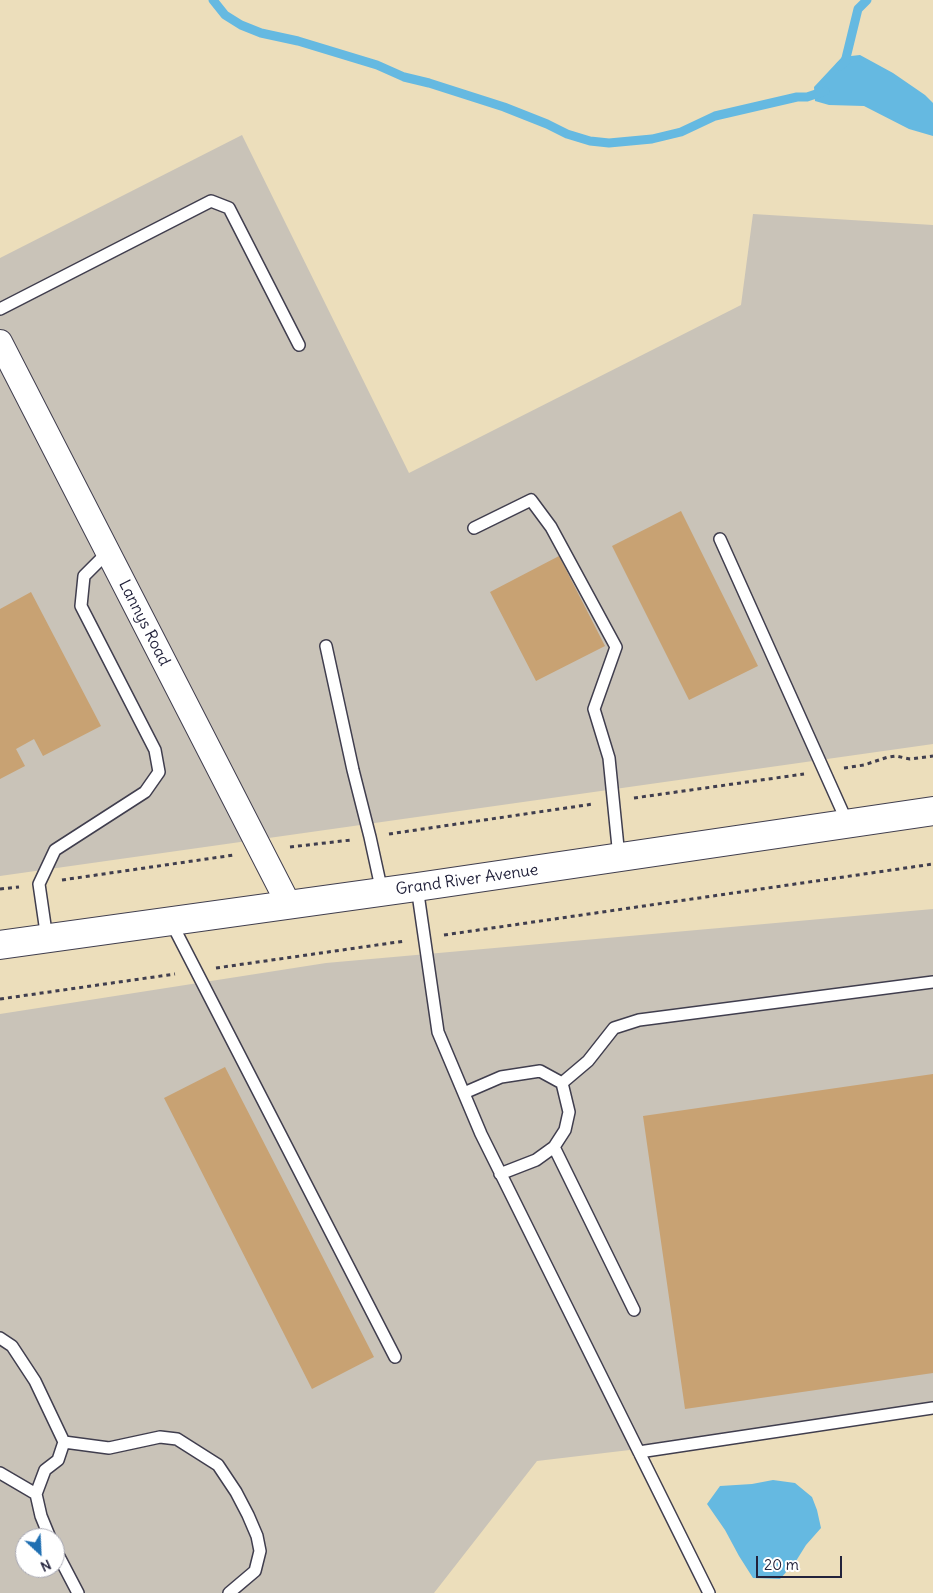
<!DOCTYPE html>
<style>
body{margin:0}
#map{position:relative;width:933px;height:1593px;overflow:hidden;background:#ecdebb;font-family:Delius,sans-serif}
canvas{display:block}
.north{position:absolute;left:15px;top:1528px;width:50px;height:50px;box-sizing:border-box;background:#fff;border:1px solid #a7a7b1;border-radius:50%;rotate:155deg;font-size:14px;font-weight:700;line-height:20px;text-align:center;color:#22223b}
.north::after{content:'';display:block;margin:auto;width:18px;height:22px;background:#1f6fb2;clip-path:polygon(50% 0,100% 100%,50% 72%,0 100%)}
.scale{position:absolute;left:756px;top:1556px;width:86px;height:22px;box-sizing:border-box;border:2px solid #22223b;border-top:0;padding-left:6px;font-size:15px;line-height:18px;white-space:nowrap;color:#22223b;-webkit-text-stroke:4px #fff;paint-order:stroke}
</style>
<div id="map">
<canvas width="933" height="1593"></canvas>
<div class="north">N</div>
<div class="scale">20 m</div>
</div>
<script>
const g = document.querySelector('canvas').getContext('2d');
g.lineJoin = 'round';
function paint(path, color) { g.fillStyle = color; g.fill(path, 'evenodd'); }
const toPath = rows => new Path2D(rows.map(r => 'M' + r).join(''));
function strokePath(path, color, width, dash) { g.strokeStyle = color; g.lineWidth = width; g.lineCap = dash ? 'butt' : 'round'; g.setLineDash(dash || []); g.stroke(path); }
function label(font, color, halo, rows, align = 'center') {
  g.font = font + ' Delius,sans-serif'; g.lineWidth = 5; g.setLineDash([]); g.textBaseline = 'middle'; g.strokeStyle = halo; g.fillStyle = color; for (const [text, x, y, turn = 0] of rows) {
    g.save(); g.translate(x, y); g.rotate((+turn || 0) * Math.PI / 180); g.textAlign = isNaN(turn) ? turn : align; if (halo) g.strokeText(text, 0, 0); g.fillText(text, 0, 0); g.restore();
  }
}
paint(toPath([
 [242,135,409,473,741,305,753,214,933,225,933,744,0,876,0,258],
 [933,909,933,1414,537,1461,434,1593,0,1593,0,1014,326,963],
 [25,1538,55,1538,55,1568,25,1568]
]), '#c9c3b8');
paint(toPath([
 [860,55,893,73,925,95,933,103,933,136,909,129,864,106,829,105,815,101,814,87,842,57],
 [773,1480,795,1483,812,1497,817,1510,821,1528,806,1545,796,1561,780,1579,753,1578,739,1556,725,1530,707,1504,720,1486,752,1484]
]), '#65b9e1');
strokePath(toPath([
 [213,0,225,15,241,25,261,33,298,41,377,65,404,77,429,83,504,107,547,124,567,134,590,141,609,143,652,139,681,132,715,116,797,97,807,97,825,91],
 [840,66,845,62,858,9,867,0]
]), '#65b9e1', 9);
paint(toPath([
 [681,511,758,666,689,700,612,546],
 [559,556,605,646,536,681,490,592],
 [31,592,101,726,43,756,34,739,16,749,25,766,0,779,0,609],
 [225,1067,374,1357,312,1389,164,1098],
 [933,1074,933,1373,685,1409,643,1116]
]), '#c8a273');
const lane = toPath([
 [0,309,211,201,229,208,299,345],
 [474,528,531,500,551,527,616,647,594,709,609,758,619,857],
 [720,539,848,824],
 [326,646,353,770,370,837,382,892],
 [417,887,438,1032,481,1134,709,1593],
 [171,922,395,1357],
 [47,939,39,884,55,850,145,792,159,772,155,750,81,606,84,576,108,552],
 [464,1093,501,1077,540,1071,562,1083,588,1061,614,1028,639,1020,933,982],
 [554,1147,634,1310],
 [500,1174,536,1160,554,1147,565,1130,569,1112,562,1083],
 [0,1338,12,1346,35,1381,64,1442,58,1460,45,1470,36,1494,41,1516,50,1538],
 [64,1442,109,1448,160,1437,177,1439,218,1465,236,1492,248,1515,257,1536,260,1551,255,1571,229,1593],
 [639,1452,933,1408],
 [0,1473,36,1494],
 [55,1549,78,1593]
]);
const street = toPath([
 [0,342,289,905]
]);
const secondary = toPath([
 [0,945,417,887,933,811]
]);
strokePath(lane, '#403e4e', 14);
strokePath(street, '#403e4e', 26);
strokePath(secondary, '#403e4e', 30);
strokePath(toPath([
 [844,768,864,765,888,757,896,756,910,759,933,756],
 [634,798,804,774],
 [389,834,593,804],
 [290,847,351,840],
 [62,880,234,855],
 [0,889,19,887],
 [444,935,933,864],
 [216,968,405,941],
 [0,999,175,974]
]), '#403e4e', 3, [4, 4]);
strokePath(lane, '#fff', 11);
strokePath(street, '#fff', 24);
strokePath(secondary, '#fff', 28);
label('16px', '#22223b', '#fff', [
 ["Lannys Road",144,623,63],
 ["Grand River Avenue",467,880,-8]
]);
</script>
